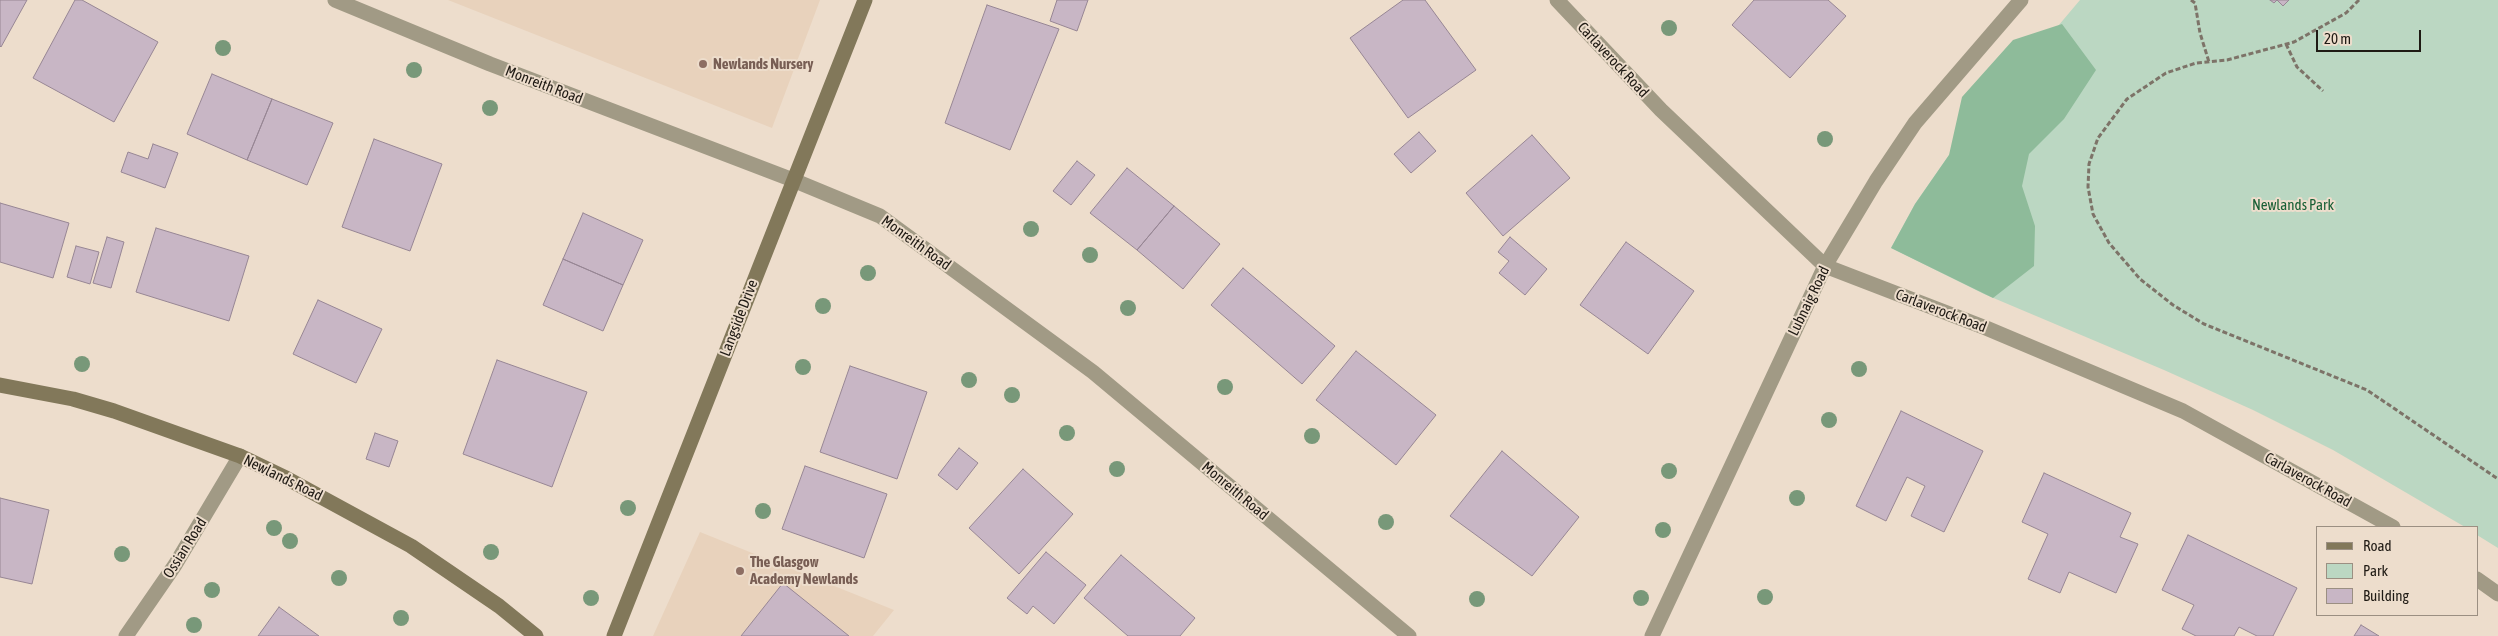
<!DOCTYPE html>
<style>
body{margin:0}
#map{position:relative;width:2498px;height:636px;overflow:hidden;background:#edddcc;font-family:"Asap Condensed",sans-serif}
canvas{display:block}
.legend{position:absolute;left:2316px;top:526px;width:162px;height:90px;box-sizing:border-box;background:#edddcc;border:1px solid #9b8f82;margin:0;padding:6px 9px;list-style:none;font-size:15px;color:#1f1a14}
.legend li{display:flex;align-items:center;gap:10px;height:25px}
.legend b{width:25px;border:1px solid #9b8f82}
.scale{position:absolute;left:2316px;top:30px;width:105px;height:22px;box-sizing:border-box;border:2px solid #1f1a14;border-top:0;padding-left:6px;font-size:15px;line-height:18px;white-space:nowrap;color:#1f1a14;-webkit-text-stroke:4px #edddcc;paint-order:stroke}
</style>
<div id="map">
<canvas width="2498" height="636"></canvas>
<ul class="legend">
<li><b style="height:6px;background:#82785a"></b>Road</li>
<li><b style="height:14px;background:#bbd7c2"></b>Park</li>
<li><b style="height:14px;background:#c8b6c5"></b>Building</li>
</ul>
<div class="scale">20 m</div>
</div>
<script>
const g = document.querySelector('canvas').getContext('2d');
g.lineJoin = 'round';
function paint(path, color) { g.fillStyle = color; g.fill(path, 'evenodd'); }
const toPath = rows => new Path2D(rows.map(r => 'M' + r).join(''));
function strokePath(path, color, width, dash) { g.strokeStyle = color; g.lineWidth = width; g.lineCap = dash ? 'butt' : 'round'; g.setLineDash(dash || []); g.stroke(path); }
function label(font, color, halo, rows, align = 'center') {
  g.font = font + ' "Asap Condensed",sans-serif'; g.lineWidth = 4; g.setLineDash([]); g.textBaseline = 'middle'; g.strokeStyle = halo; g.fillStyle = color; for (const [text, x, y, turn = 0] of rows) {
    g.save(); g.translate(x, y); g.rotate((+turn || 0) * Math.PI / 180); g.textAlign = isNaN(turn) ? turn : align; if (halo) g.strokeText(text, 0, 0); g.fillText(text, 0, 0); g.restore();
  }
}
paint(toPath([
 [448,0,820,0,772,128],
 [700,532,894,610,873,636,653,636]
]), '#e8d2bc');
paint(toPath([
 [2080,0,2498,0,2498,548,2477,535,2477,527,2465,527,2333,450,2253,410,2164,370,1984,294,1891,248,1915,204,1949,155]
]), '#bbd7c2');
paint(toPath([
 [2062,24,2096,70,2064,119,2029,154,2022,186,2035,226,2034,266,1993,298,1891,248,1915,204,1949,155,1962,97,2013,40]
]), '#8ebb9a');
const building = toPath([
 [0,0,27,0,1,47,0,46,0,0],
 [75,0,82,0,158,42,114,122,33,78,75,0],
 [1057,0,1088,0,1077,31,1050,21,1057,0],
 [1403,0,1425,0,1476,70,1408,118,1350,38,1403,0],
 [1754,0,1828,0,1846,16,1790,78,1732,25,1754,0],
 [2270,0,2289,0,2283,6,2277,0,2274,3,2270,0],
 [987,5,1059,29,1010,150,945,123,987,5],
 [212,74,272,99,247,160,187,134,212,74],
 [272,99,333,123,307,185,247,160,272,99],
 [1419,132,1436,151,1411,173,1394,154,1419,132],
 [1532,135,1570,178,1503,236,1466,193,1532,135],
 [374,139,442,164,410,251,342,227,374,139],
 [153,144,178,153,165,188,121,172,128,152,148,159,153,144],
 [1077,161,1095,175,1071,205,1053,191,1077,161],
 [1127,168,1174,206,1137,250,1090,213,1127,168],
 [0,203,69,223,53,278,0,262,0,203],
 [1174,206,1220,244,1183,289,1137,250,1174,206],
 [583,213,643,240,623,285,563,259,583,213],
 [156,228,249,256,229,321,136,292,156,228],
 [107,237,124,242,111,288,93,283,107,237],
 [1510,237,1547,269,1525,295,1499,273,1509,261,1498,252,1510,237],
 [1626,242,1694,291,1648,354,1580,305,1626,242],
 [76,246,99,252,90,284,67,277,76,246],
 [563,259,623,285,603,331,543,305,563,259],
 [1243,268,1335,346,1302,384,1211,305,1243,268],
 [318,300,382,329,356,383,293,354,318,300],
 [1356,351,1436,415,1396,465,1316,400,1356,351],
 [497,360,587,392,552,487,463,454,497,360],
 [850,366,927,392,897,479,820,452,850,366],
 [1901,411,1983,451,1944,532,1911,516,1925,486,1907,477,1886,521,1856,506,1901,411],
 [375,433,398,441,389,467,366,459,375,433],
 [959,448,978,463,957,490,938,475,959,448],
 [1502,451,1579,517,1532,576,1450,516,1502,451],
 [805,466,887,494,864,558,782,529,805,466],
 [1023,469,1073,514,1019,574,969,528,1023,469],
 [2044,473,2131,513,2120,537,2138,544,2116,593,2069,572,2060,593,2028,579,2048,534,2022,522,2044,473],
 [0,498,49,510,32,584,0,577,0,498],
 [2188,535,2297,588,2273,636,2257,636,2239,627,2234,636,2196,636,2182,629,2194,605,2162,590,2188,535],
 [1046,552,1086,585,1054,624,1033,606,1027,614,1007,598,1046,552],
 [1121,555,1195,618,1180,636,1128,636,1084,598,1121,555],
 [783,583,849,636,741,636,783,583],
 [279,607,319,636,258,636,279,607],
 [2361,625,2379,636,2354,636,2361,625]
]);
paint(building, '#c8b6c5');
strokePath(building, '#978694', 1);
strokePath(toPath([
 [2191,0,2195,3,2200,33,2209,62],
 [2359,0,2346,13,2294,42,2227,60,2196,63,2166,73,2127,99,2098,138,2089,164,2088,187,2093,214,2109,243,2140,279,2173,305,2204,324,2367,390,2498,479],
 [2286,44,2297,67,2323,91]
]), '#7d7368', 3, [5, 2.5]);
strokePath(toPath([
 [335,0,490,64,793,180,880,216,1093,372,1409,636],
 [1557,0,1661,110,1825,266,1986,328,2183,411,2393,527],
 [2477,579,2498,594],
 [126,636,175,565,240,456],
 [1652,636,1825,266,1876,181,1915,123,2021,0]
]), '#a19a85', 15);
strokePath(toPath([
 [0,385,73,399,114,411,240,456,286,478,411,546,499,606,536,636],
 [614,636,865,0]
]), '#82785a', 15);
g.fillStyle = '#789879';
for (const [x, y] of [
 [1669,28],
 [223,48],
 [414,70],
 [490,108],
 [1825,139],
 [1031,229],
 [1090,255],
 [868,273],
 [823,306],
 [1128,308],
 [82,364],
 [803,367],
 [1859,369],
 [969,380],
 [1225,387],
 [1012,395],
 [1829,420],
 [1067,433],
 [1312,436],
 [1117,469],
 [1669,471],
 [1797,498],
 [628,508],
 [763,511],
 [1386,522],
 [274,528],
 [1663,530],
 [290,541],
 [491,552],
 [122,554],
 [339,578],
 [212,590],
 [1765,597],
 [591,598],
 [1641,598],
 [1477,599],
 [401,618],
 [194,625]
]) { g.beginPath(); g.arc(x, y, 8, 0, 2 * Math.PI); g.fill(); }
for (const [x, y, r, color] of [
 [703,64,5,"#8d6e63"],
 [740,571,5,"#8d6e63"]
]) { const dot = new Path2D(); dot.arc(x, y, r, 0, 2 * Math.PI); g.fillStyle = color; g.fill(dot); strokePath(dot, '#edddcc', 2); }
label('15px', '#1f1a14', '#edddcc', [
 ["Carlaverock Road",1613,60,47],
 ["Monreith Road",544,85,21],
 ["Monreith Road",916,243,36],
 ["Lubnaig Road",1809,301,-64],
 ["Carlaverock Road",1941,311,21],
 ["Langside Drive",739,318,-69],
 ["Newlands Road",283,478,26],
 ["Carlaverock Road",2308,480,29],
 ["Monreith Road",1235,491,40],
 ["Ossian Road",185,548,-58]
]);
label('bold 15px', '#785e54', '#edddcc', [
 ["Newlands Nursery",713,64],
 ["The Glasgow",750,562],
 ["Academy Newlands",750,579]
], 'left');
label('15px', '#185f35', '#edddcc', [
 ["Newlands Park",2293,205]
]);
</script>
